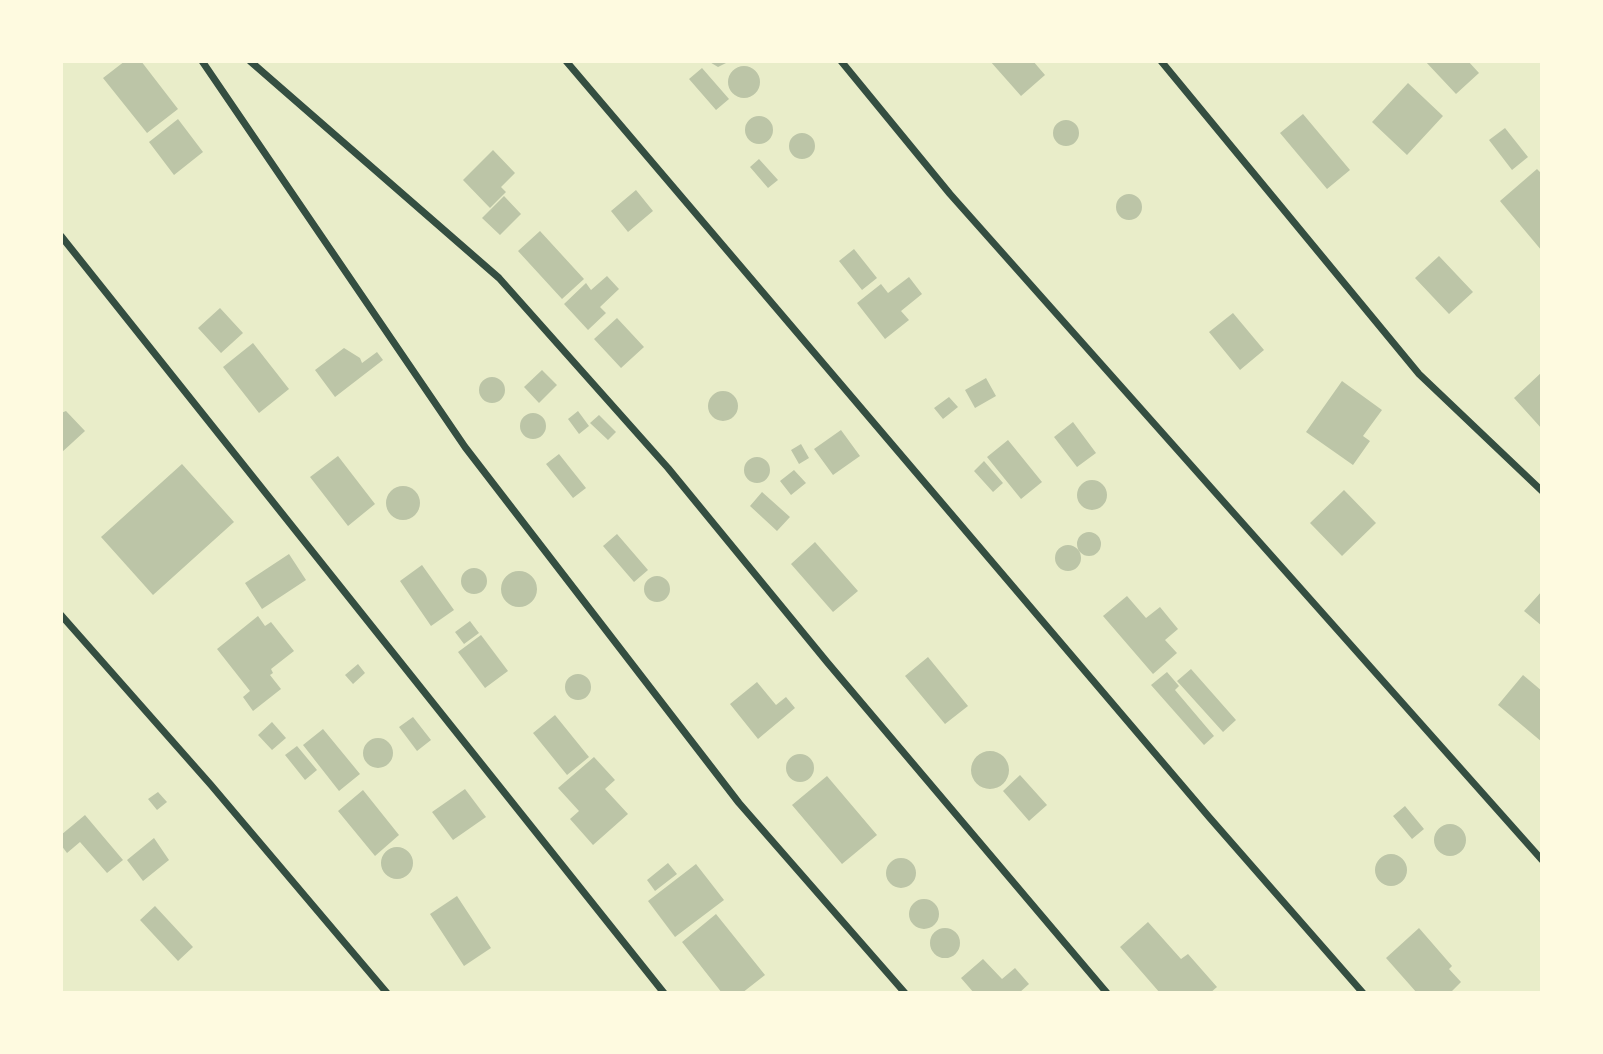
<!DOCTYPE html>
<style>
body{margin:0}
#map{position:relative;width:1603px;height:1054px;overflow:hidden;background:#e9edc9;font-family:"Noto Sans",sans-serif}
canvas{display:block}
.frame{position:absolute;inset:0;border:63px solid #fefae0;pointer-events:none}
</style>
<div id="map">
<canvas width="1603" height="1054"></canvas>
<div class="frame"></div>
</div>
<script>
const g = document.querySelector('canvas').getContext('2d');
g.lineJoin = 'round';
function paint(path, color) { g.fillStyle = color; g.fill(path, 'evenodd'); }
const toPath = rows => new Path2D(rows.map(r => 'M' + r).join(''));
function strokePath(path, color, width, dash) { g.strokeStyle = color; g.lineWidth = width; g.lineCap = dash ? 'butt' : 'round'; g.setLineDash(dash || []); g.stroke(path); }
paint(toPath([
 [125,61,141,61,178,109,147,133,103,78],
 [708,61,730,61,718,67],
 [990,61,1033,61,1045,75,1021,96],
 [1425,61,1468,61,1479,73,1456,94],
 '728 82a16 16 0 1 1 32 0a16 16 0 1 1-32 0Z',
 [702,68,729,99,716,110,689,79],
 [1408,83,1443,116,1407,155,1372,122],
 [1303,114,1350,170,1327,189,1280,133],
 '745 130a14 14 0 1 1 28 0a14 14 0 1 1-28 0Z',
 [178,119,203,152,174,175,149,142],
 '1053 133a13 13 0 1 1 26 0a13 13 0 1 1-26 0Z',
 [1505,128,1528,157,1512,170,1489,140],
 '789 146a13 13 0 1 1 26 0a13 13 0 1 1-26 0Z',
 [493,150,515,173,501,187,506,192,490,208,463,180],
 [759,159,778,180,768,188,750,167],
 [1537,169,1542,174,1542,251,1500,201],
 [636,190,653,211,628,232,611,211],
 '1116 207a13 13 0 1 1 26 0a13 13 0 1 1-26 0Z',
 [504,196,521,214,500,235,482,218],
 [540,231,584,279,562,299,518,251],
 [854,249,877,278,862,290,839,261],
 [1439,256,1473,292,1449,314,1415,278],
 [607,276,619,289,600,307,606,313,588,330,564,304,586,283,591,290],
 [909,277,922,294,901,311,909,320,885,339,857,303,881,284,888,293],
 [220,308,243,333,221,353,198,328],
 [1233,313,1264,350,1240,370,1209,332],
 [617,318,644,347,621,368,594,339],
 [253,343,289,389,259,413,223,367],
 [344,348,360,358,362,363,377,352,383,360,335,397,315,370],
 [542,370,557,385,539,403,524,387],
 [1542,372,1542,429,1514,398],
 '479 390a13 13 0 1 1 26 0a13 13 0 1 1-26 0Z',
 [986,378,996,396,975,408,965,390],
 [1342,381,1382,410,1363,436,1370,441,1353,465,1306,432],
 '708 406a15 15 0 1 1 30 0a15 15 0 1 1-30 0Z',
 [949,397,958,407,943,419,934,408],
 [66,411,85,431,61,453,61,413],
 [578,411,589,426,579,434,568,419],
 '520 426a13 13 0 1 1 26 0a13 13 0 1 1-26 0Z',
 [599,415,616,432,608,440,590,423],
 [1073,422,1096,453,1077,467,1054,437],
 [841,430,860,456,833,475,814,449],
 [1008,440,1042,482,1021,499,987,457],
 [801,444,809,458,799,464,791,450],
 [559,454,586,488,573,498,546,464],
 [338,456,375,504,348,526,310,477],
 '744 470a13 13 0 1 1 26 0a13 13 0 1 1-26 0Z',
 [984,461,1003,483,993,492,974,471],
 [182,464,234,522,153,595,101,537],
 [794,470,806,483,791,495,780,481],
 '1077 495a15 15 0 1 1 30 0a15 15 0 1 1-30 0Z',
 '386 503a17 17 0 1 1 34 0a17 17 0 1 1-34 0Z',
 [1344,490,1376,523,1342,556,1310,523],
 [762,492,790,517,777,531,750,506],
 '1077 544a12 12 0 1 1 24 0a12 12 0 1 1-24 0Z',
 [617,534,648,570,634,582,603,546],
 [815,542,858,591,833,612,791,564],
 '1055 558a13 13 0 1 1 26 0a13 13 0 1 1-26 0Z',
 [289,554,306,580,262,609,245,583],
 [422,565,454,610,431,626,400,581],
 '461 581a13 13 0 1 1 26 0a13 13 0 1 1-26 0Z',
 '501 589a18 18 0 1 1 36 0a18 18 0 1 1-36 0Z',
 '644 589a13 13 0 1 1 26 0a13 13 0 1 1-26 0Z',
 [1542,591,1542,626,1524,611],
 [1127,596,1146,618,1160,607,1178,629,1165,640,1177,653,1153,674,1103,616],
 [258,616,265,626,271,622,294,651,271,669,273,673,270,675,281,689,253,711,243,697,250,691,217,649],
 [470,621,479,633,464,644,455,632],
 [481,635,508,671,485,688,458,652],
 [928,657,968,706,945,724,905,676],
 [358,664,365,673,353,684,345,675],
 [1191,669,1236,720,1223,732,1177,681],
 [1167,672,1179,686,1175,690,1214,736,1204,745,1151,685],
 '565 687a13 13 0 1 1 26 0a13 13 0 1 1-26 0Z',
 [1523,675,1542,691,1542,742,1498,705],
 [757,682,776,705,786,697,795,708,758,739,730,704],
 [555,715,589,757,567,775,533,733],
 [413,717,431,740,417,751,399,727],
 [272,722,286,738,272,750,258,735],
 [323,729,360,774,339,791,303,745],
 '363 753a15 15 0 1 1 30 0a15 15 0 1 1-30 0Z',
 [297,746,317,770,305,780,285,755],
 '971 770a19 19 0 1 1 38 0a19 19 0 1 1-38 0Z',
 '786 768a14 14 0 1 1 28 0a14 14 0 1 1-28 0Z',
 [594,757,615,780,605,789,628,814,593,845,570,819,579,811,558,788],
 [1020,775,1047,805,1029,821,1003,791],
 [827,776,877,835,842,864,792,805],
 [465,789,486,817,453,840,432,812],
 [363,790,399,835,375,856,338,811],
 [158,792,167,802,157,810,148,799],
 [1405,806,1424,829,1412,839,1393,816],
 [85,815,123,860,107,873,80,842,67,853,61,845,61,835],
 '1434 840a16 16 0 1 1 32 0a16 16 0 1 1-32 0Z',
 [154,838,169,860,143,881,127,860],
 '381 863a16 16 0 1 1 32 0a16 16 0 1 1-32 0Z',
 '1375 870a16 16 0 1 1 32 0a16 16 0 1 1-32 0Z',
 '886 873a15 15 0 1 1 30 0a15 15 0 1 1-30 0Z',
 [668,863,677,874,655,891,647,880],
 [696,864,724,900,675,937,648,901],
 [457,896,491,948,464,966,430,914],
 '909 914a15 15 0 1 1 30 0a15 15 0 1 1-30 0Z',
 [155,906,193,947,178,961,140,920],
 [716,914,765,975,742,993,722,993,682,942],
 [1148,922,1181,959,1188,954,1217,987,1210,993,1160,993,1120,947],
 [1419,928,1452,966,1449,969,1461,982,1450,993,1417,993,1386,958],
 '930 943a15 15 0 1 1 30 0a15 15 0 1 1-30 0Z',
 [983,959,1002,979,1015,968,1029,984,1019,993,974,993,961,978]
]), '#bcc5a7');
strokePath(toPath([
 [202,61,465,447,739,803,905,993],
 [250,61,499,278,668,468,827,662,1107,993],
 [566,61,1209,817,1363,993],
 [841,61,950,194,1542,860],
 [1161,61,1419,374,1542,491],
 [61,236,664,993],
 [61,615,211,785,387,993]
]), '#344e41', 7);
</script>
